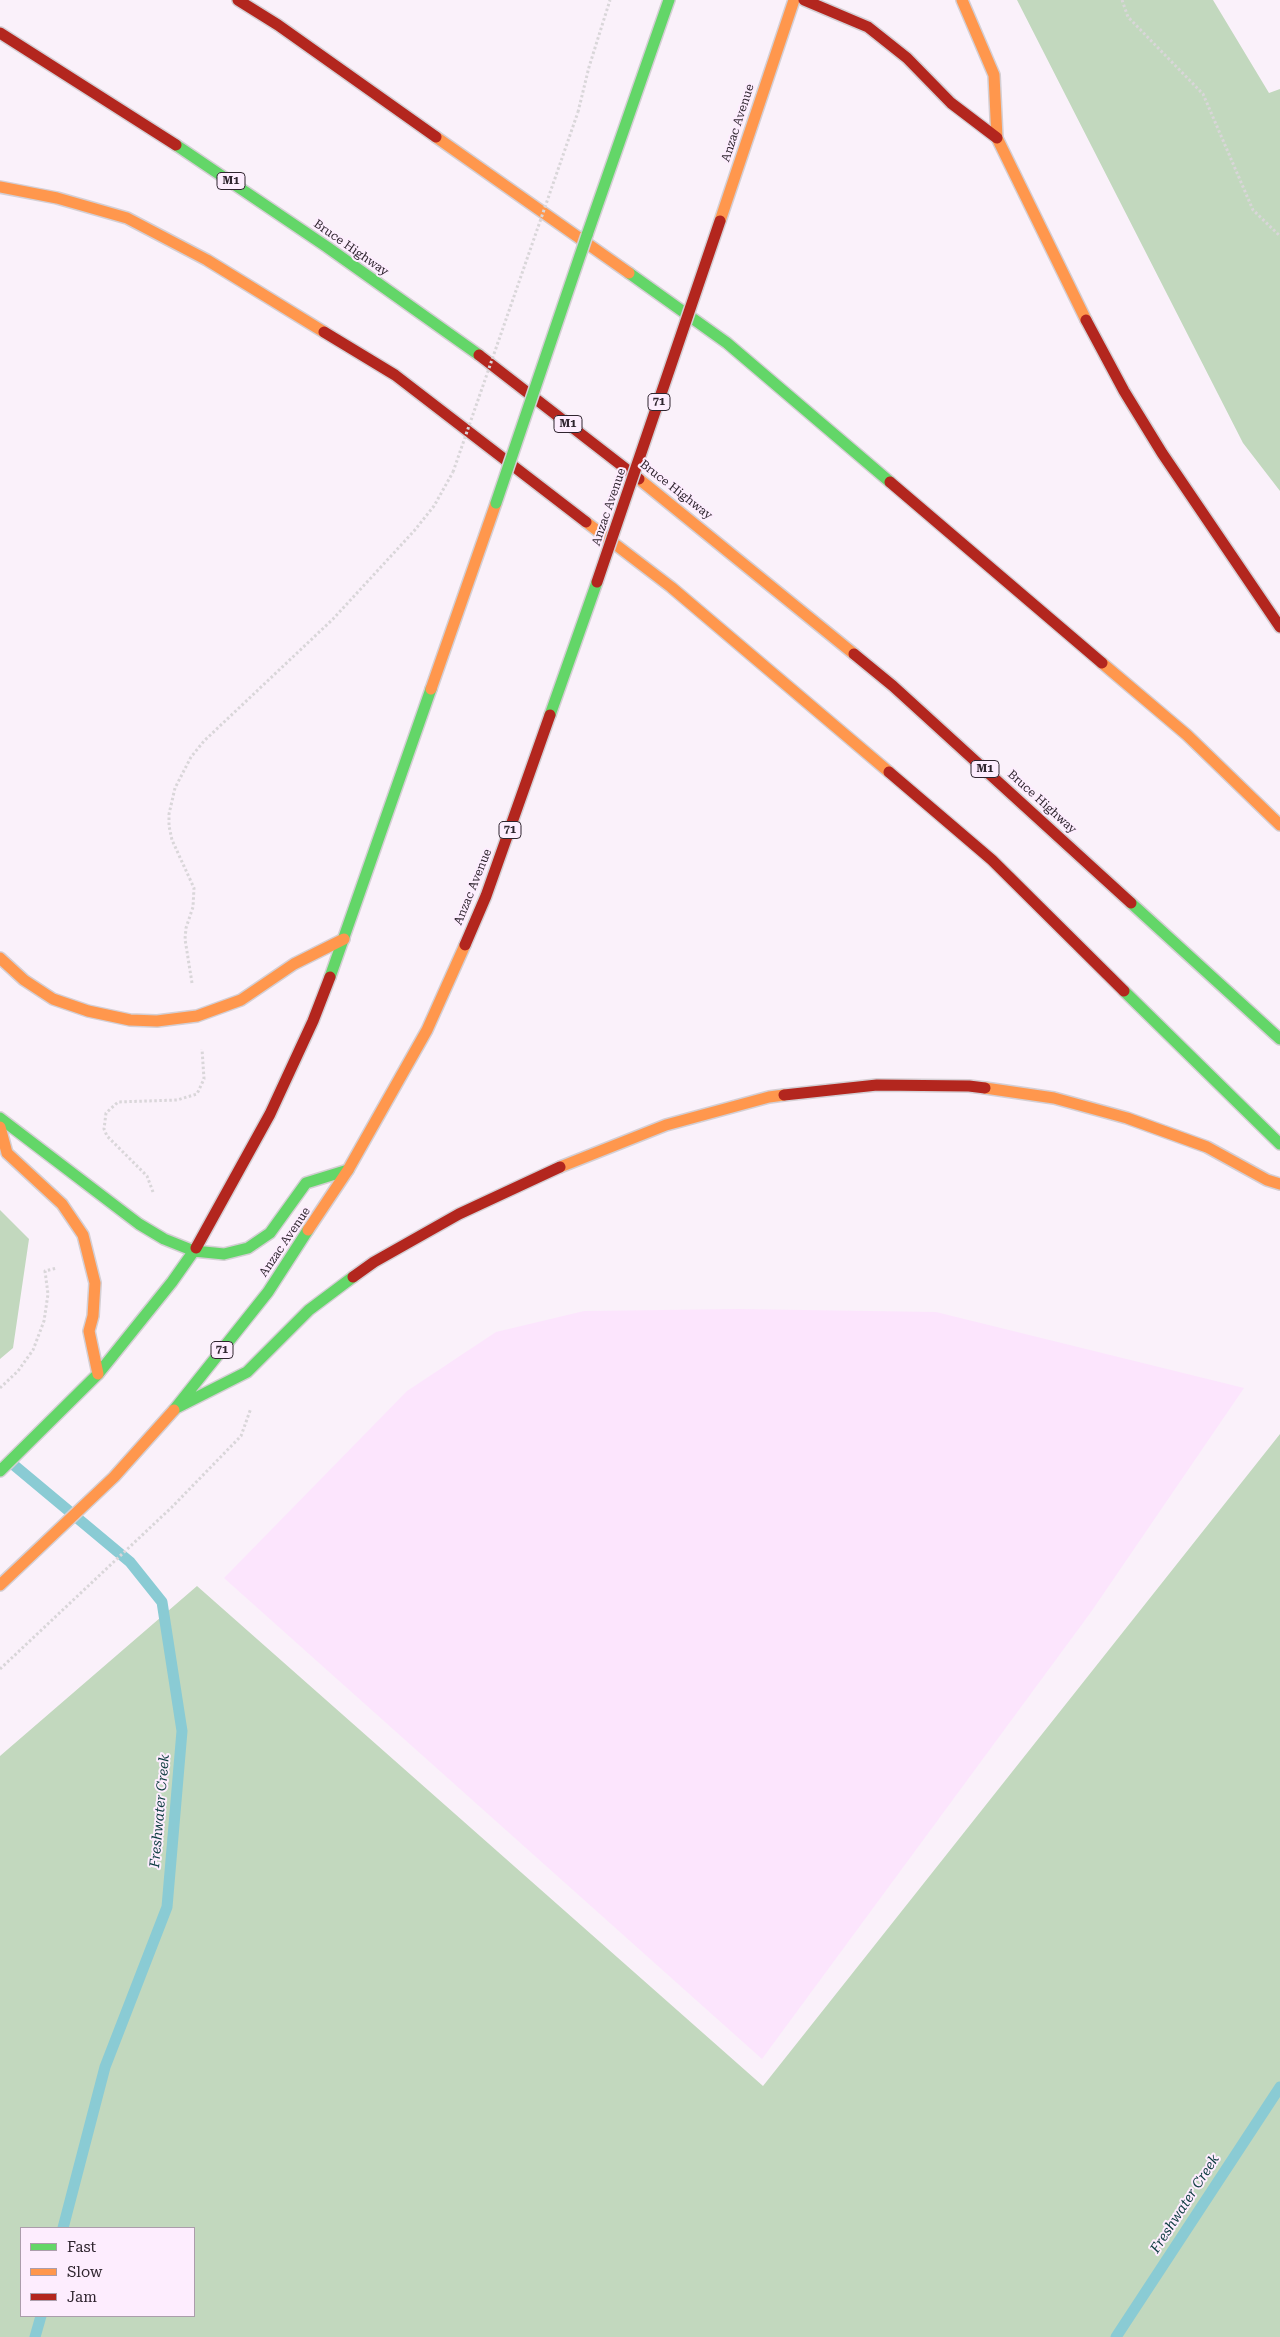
<!DOCTYPE html>
<style>
body{margin:0}
#map{position:relative;width:1280px;height:2337px;overflow:hidden;background:#faf1fa;font-family:"Roboto Serif",serif}
canvas{display:block}
.legend{position:absolute;left:20px;top:2227px;width:175px;height:90px;box-sizing:border-box;background:#fdedfe;border:1px solid #ab9dab;margin:0;padding:6px 9px;list-style:none;font-size:15px;color:#2f252f}
.legend li{display:flex;align-items:center;gap:10px;height:25px}
.legend b{width:25px;border:1px solid #ab9dab}
</style>
<div id="map">
<canvas width="1280" height="2337"></canvas>
<ul class="legend">
<li><b style="height:6px;background:#63d668"></b>Fast</li>
<li><b style="height:6px;background:#ff974d"></b>Slow</li>
<li><b style="height:6px;background:#b3261e"></b>Jam</li>
</ul>
</div>
<script>
const g = document.querySelector('canvas').getContext('2d');
g.lineJoin = 'round';
function paint(path, color) { g.fillStyle = color; g.fill(path, 'evenodd'); }
const toPath = rows => new Path2D(rows.map(r => 'M' + r).join(''));
function strokePath(path, color, width, dash) { g.strokeStyle = color; g.lineWidth = width; g.lineCap = dash ? 'butt' : 'round'; g.setLineDash(dash || []); g.stroke(path); }
function label(font, color, halo, rows, align = 'center') {
  g.font = font + ' "Roboto Serif",serif'; g.lineWidth = 4; g.setLineDash([]); g.textBaseline = 'middle'; g.strokeStyle = halo; g.fillStyle = color; for (const [text, x, y, turn = 0] of rows) {
    g.save(); g.translate(x, y); g.rotate((+turn || 0) * Math.PI / 180); g.textAlign = isNaN(turn) ? turn : align; if (halo) g.strokeText(text, 0, 0); g.fillText(text, 0, 0); g.restore();
  }
}
paint(toPath([
 [739,1309,936,1312,1244,1388,1091,1612,762,2059,224,1578,407,1391,496,1332,584,1311]
]), '#fce5fd');
paint(toPath([
 [1017,0,1213,0,1269,93,1280,89,1280,491,1243,443],
 [0,1210,29,1239,13,1348,0,1359],
 [1280,1434,1280,2337,0,2337,0,1756,197,1586,763,2086],
 [21,2228,194,2228,194,2316,21,2316]
]), '#c2d8be');
strokePath(toPath([
 [9,1461,130,1562,162,1602,182,1731,167,1907,105,2067,63,2228],
 [35,2337,41,2316],
 [1116,2337,1280,2087]
]), '#8acbd4', 11);
const fast = toPath([
 [176,145,327,247,479,355],
 [587,235,669,0],
 [629,273,727,343,890,482],
 [550,715,597,582],
 [1131,903,1280,1039],
 [330,977,431,689],
 [1124,991,1280,1144],
 [0,1118,139,1224,164,1239,194,1251,224,1254,248,1248,270,1233,306,1183,348,1170],
 [176,1408,247,1372,309,1310,353,1277],
 [174,1410,268,1292,308,1230],
 [0,1471,98,1374,172,1282,196,1248]
]);
const slow = toPath([
 [962,0,994,75,997,138,1086,320],
 [436,137,629,273],
 [0,187,57,198,127,218,207,260,324,332],
 [720,221,794,0],
 [639,479,854,654],
 [586,522,671,587,889,772],
 [1102,663,1187,735,1280,825],
 [431,689,496,503],
 [0,958,24,980,53,999,88,1011,130,1020,157,1021,197,1016,241,1000,294,964,344,939],
 [985,1088,1054,1098,1127,1118,1207,1147,1267,1180,1280,1184],
 [0,1127,7,1153,62,1204,83,1235,95,1283,93,1316,89,1331,98,1374],
 [560,1167,666,1125,769,1097,784,1095],
 [308,1230,348,1170,427,1030,465,945],
 [0,1585,114,1477,174,1410]
]);
const jam = toPath([
 [238,0,278,25,436,137],
 [804,0,868,27,907,58,951,103,997,138],
 [0,33,176,145],
 [1086,320,1124,391,1162,453,1280,627],
 [324,332,395,375,586,522],
 [479,355,639,479],
 [890,482,1102,663],
 [854,654,893,686,1131,903],
 [889,772,992,860,1124,991],
 [465,945,486,896,550,715],
 [784,1095,877,1085,969,1086,985,1088],
 [196,1248,270,1114,313,1021,330,977],
 [353,1277,374,1262,459,1214,560,1167]
]);
strokePath(fast, '#d4cfd4', 14);
strokePath(slow, '#d4cfd4', 14);
strokePath(jam, '#d4cfd4', 14);
strokePath(toPath([
 [1122,0,1128,17,1203,94,1253,210,1280,236],
 [578,112,589,67,610,0],
 [192,983,185,939,186,928,193,907,194,888,172,840,169,826,169,814,175,788,191,757,204,741,333,619,414,531,434,506,453,472],
 [153,1192,147,1176,107,1136,104,1129,106,1113,118,1102,177,1100,197,1094,204,1079,202,1049],
 [0,1388,18,1371,33,1350,44,1321,48,1294,45,1271,57,1268],
 [0,1669,172,1507,241,1436,251,1408]
]), '#d9d6d9', 3, [2.5, 2.5]);
strokePath(fast, '#63d668', 11);
strokePath(slow, '#ff974d', 11);
strokePath(jam, '#b3261e', 11);
const fastBridge = toPath([
 [496,503,587,235]
]);
const jamBridge = toPath([
 [597,582,720,221]
]);
strokePath(fastBridge, '#d4cfd4', 14, []);
strokePath(jamBridge, '#d4cfd4', 14, []);
strokePath(toPath([
 [453,472,578,112]
]), '#d9d6d9', 3, [2.5, 2.5]);
strokePath(fastBridge, '#63d668', 11);
strokePath(jamBridge, '#b3261e', 11);
for (const [x, y, w] of [
 [231,181,28],
 [659,402,22],
 [568,424,28],
 [985,769,28],
 [510,830,22],
 [222,1350,22]
]) { const box = new Path2D(); box.roundRect(x - w / 2, y - 8.5, w, 17, 4); g.fillStyle = '#fdedfe'; g.fill(box); strokePath(box, '#2f252f', 1); }
label('bold 11px', '#2f252f', null, [
 ["M1",231,181],
 ["71",659,402],
 ["M1",568,424],
 ["M1",985,769],
 ["71",510,830],
 ["71",222,1350]
]);
label('12px', '#2f252f', '#fdedfe', [
 ["Anzac Avenue",738,123,-72],
 ["Bruce Highway",351,248,35],
 ["Bruce Highway",676,490,38],
 ["Anzac Avenue",609,507,-71],
 ["Bruce Highway",1042,802,42],
 ["Anzac Avenue",473,887,-68],
 ["Anzac Avenue",285,1242,-56]
]);
label('italic 14px', '#0c3b3f', '#fdedfe', [
 ["Freshwater Creek",160,1811,-85],
 ["Freshwater Creek",1185,2204,-57]
]);
</script>
